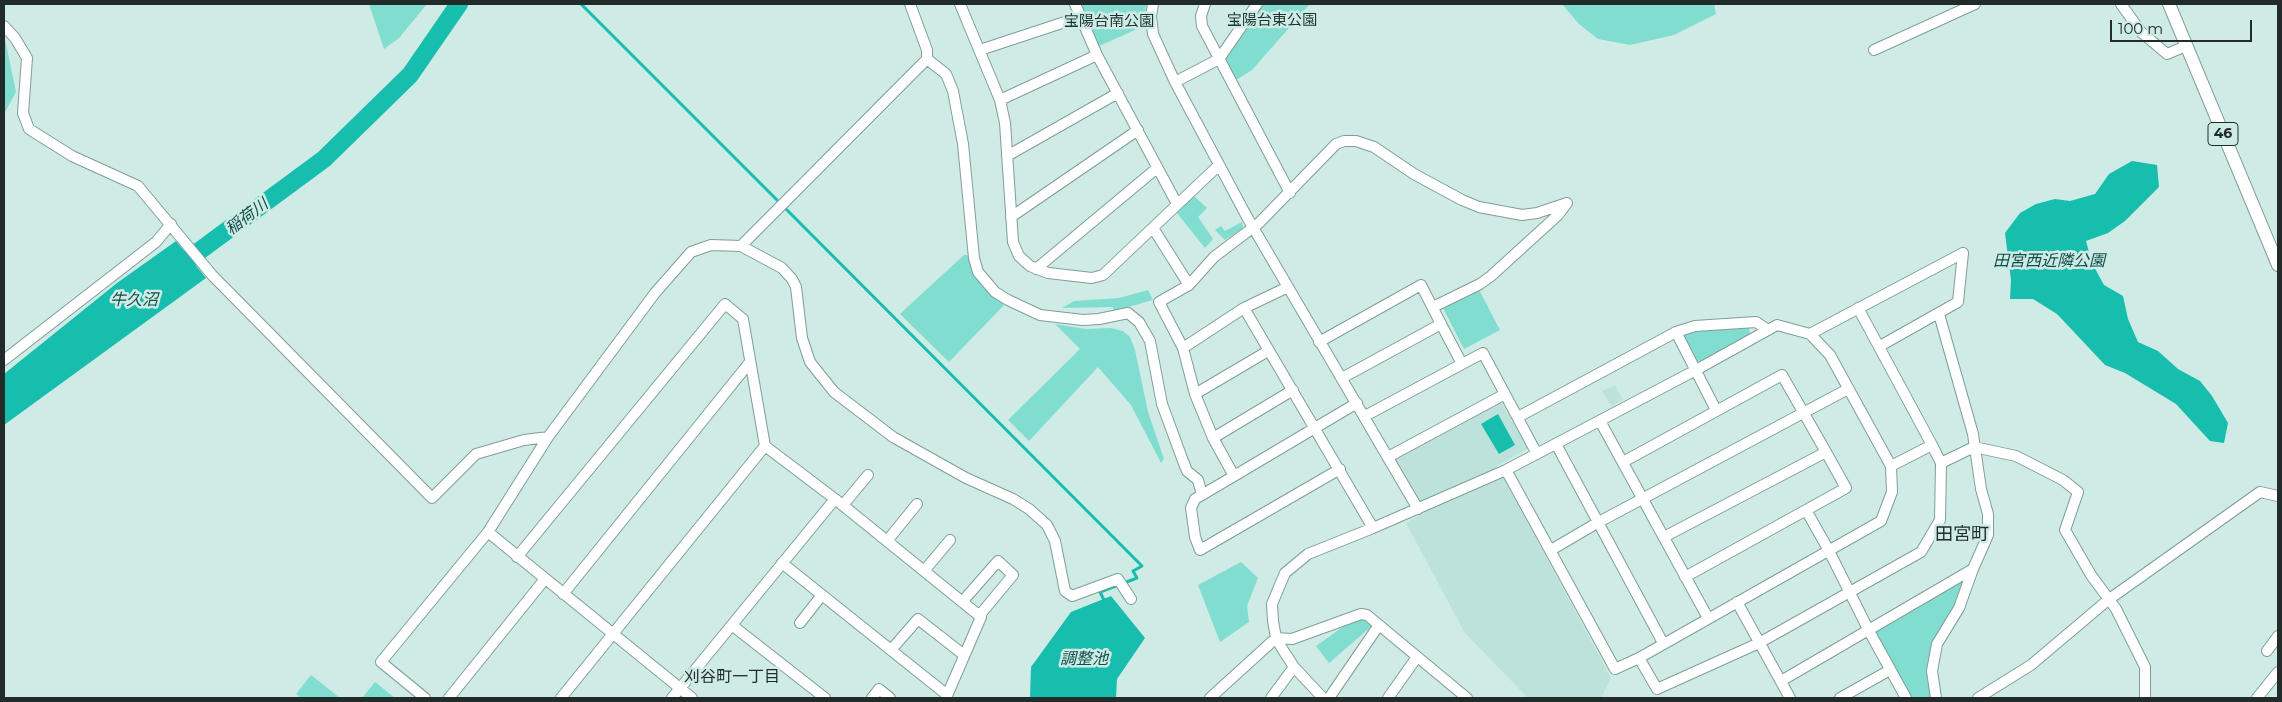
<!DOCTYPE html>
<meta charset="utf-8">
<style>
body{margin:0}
#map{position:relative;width:2282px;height:702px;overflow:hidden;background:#ceebe6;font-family:Montserrat,sans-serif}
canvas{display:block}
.frame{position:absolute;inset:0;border:5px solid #212c2a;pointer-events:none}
.scale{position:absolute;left:2110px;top:20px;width:142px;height:22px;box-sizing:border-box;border:2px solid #212c2a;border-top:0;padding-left:6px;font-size:15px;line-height:18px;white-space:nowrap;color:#212c2a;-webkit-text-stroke:4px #ceebe6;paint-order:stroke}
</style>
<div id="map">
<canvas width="2282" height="702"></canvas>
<div class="frame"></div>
<div class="scale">100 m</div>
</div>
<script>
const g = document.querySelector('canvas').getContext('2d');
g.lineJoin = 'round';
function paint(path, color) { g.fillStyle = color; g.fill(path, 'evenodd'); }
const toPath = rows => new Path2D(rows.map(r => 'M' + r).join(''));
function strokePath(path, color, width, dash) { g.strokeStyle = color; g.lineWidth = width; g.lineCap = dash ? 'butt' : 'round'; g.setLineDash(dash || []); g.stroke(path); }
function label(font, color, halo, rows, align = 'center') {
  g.font = font + ' Montserrat,"Noto Sans JP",sans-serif'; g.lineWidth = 5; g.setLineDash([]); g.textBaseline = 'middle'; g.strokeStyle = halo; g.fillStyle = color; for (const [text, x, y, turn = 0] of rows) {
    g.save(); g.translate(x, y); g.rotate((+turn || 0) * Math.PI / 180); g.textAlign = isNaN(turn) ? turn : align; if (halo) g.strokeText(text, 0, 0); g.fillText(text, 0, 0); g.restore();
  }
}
paint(toPath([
 [1615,385,1623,400,1611,406,1602,391],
 [1501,402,1528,448,1497,466,1611,678,1601,698,1528,698,1465,633,1406,523,1426,512,1395,459]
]), '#bce2db');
paint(toPath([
 [369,4,427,4,399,38,384,49],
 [1081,4,1146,4,1144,26,1099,46],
 [1263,4,1310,4,1252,70,1236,80,1225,59],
 [1562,4,1714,4,1716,14,1674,35,1630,45,1598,39,1579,24],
 [4,34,16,92,4,114],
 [1194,196,1207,208,1198,217,1213,239,1205,248,1177,213],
 [1242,222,1243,228,1225,240,1215,230,1221,226,1225,231],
 [964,255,968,255,975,274,984,288,1006,303,949,362,900,314],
 [1477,286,1500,330,1464,349,1441,304],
 [1148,290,1153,300,1114,311,1113,307,1062,308,1074,301,1119,298],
 [1055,324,1086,329,1111,328,1123,331,1130,337,1135,350,1148,412,1164,459,1161,463,1131,405,1098,367,1029,441,1008,420,1080,349],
 [1749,328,1750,334,1747,338,1700,361,1693,361,1681,338,1689,331],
 [1241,562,1258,578,1247,606,1249,622,1220,642,1198,585],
 [1973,569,1937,644,1936,698,1906,698,1869,631],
 [1364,618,1373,625,1329,663,1316,646,1344,626],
 [311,675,340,698,301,698,296,694],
 [375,682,395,698,362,698]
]), '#81ddcf');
paint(toPath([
 [2132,161,2157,165,2159,187,2125,221,2108,233,2086,241,2092,263,2104,285,2123,296,2128,319,2138,342,2158,351,2178,369,2200,381,2212,396,2228,423,2224,443,2210,441,2176,404,2125,373,2105,365,2057,314,2033,299,2010,299,2011,280,2005,233,2020,213,2036,204,2055,199,2070,201,2095,194,2109,174],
 [176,241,206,278,4,425,4,374,117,283],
 [1498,414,1515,445,1499,454,1481,424],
 [1111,596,1145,638,1117,679,1116,698,1030,698,1031,667,1071,612]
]), '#17bdad');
strokePath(toPath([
 [581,4,777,200],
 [786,209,1142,566,1133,571,1137,578,1100,592,1105,602]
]), '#17bdad', 3);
strokePath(toPath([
 [179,266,324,159,410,75,459,4]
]), '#17bdad', 18);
const minor = toPath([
 [960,4,1000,100,1005,123,1013,242,1019,256,1030,266,1048,273,1092,278,1103,275,1219,165],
 [1075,4,1097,55,1177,204],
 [1153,4,1151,16,1153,34,1175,82,1247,217,1418,509],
 [1205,4,1201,16,1202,26,1290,193],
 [2121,4,2141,32,2167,54,2186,46],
 [4,26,15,38,27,58,23,113,29,129,72,156,138,186,212,275,432,498,476,454,524,440,548,437],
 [980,50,1080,17],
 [1874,50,1975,4],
 [927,59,946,74,953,91,963,144,974,258,978,272,995,292,1008,300,1040,315,1083,320,1099,319,1128,313,1139,322,1150,341,1162,404,1183,461,1187,471,1198,480,1202,495],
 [1175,82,1219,59,1257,4],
 [1000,100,1097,55],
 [1007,156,1118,93],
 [1011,217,1138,130],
 [1153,228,1189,285],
 [741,246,927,59,927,50,910,4],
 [1036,269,1157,168],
 [1433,307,1480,284,1491,276,1558,215,1567,203],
 [1244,308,1373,528],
 [1858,308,1932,445],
 [1676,332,1695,326,1756,322,1768,330],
 [1810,334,1963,253],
 [1319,342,1421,285,1441,324],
 [1880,346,1958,302,1963,253],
 [1183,348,1244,308,1288,287],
 [4,360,156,242,171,224],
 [1342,378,1441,324,1462,364,1483,353,1537,454],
 [1195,394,1268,351],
 [1365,416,1462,364],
 [1518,417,1676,332,1716,410],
 [1600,421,1708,618],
 [1213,438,1293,390],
 [1556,444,1663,643],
 [1388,457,1505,394],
 [1623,462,1782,375,1826,452,1846,488,1685,577],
 [1891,466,1932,445,1941,463,1974,447,2016,456,2063,480,2078,492,2065,530,2091,575,2116,609,2145,667,2145,698],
 [1340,469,1200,550,1195,537,1191,508,1195,499,1234,476,1213,438,1195,394,1183,348,1159,302,1189,285,1214,257,1259,223,1336,144,1344,141,1356,141,1374,147,1414,174,1462,200,1479,207,1522,215,1537,213,1567,203],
 [1234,476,1357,403],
 [843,505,868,475],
 [1806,510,1828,549,1869,631,1906,698],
 [488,532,692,698],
 [1664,537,1826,452],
 [887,541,917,504],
 [1551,550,1597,523,1848,389],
 [517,557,725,304,743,319,765,446,835,499,981,617,946,698],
 [782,563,946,694],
 [924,571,950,540],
 [563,594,750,362],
 [962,602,998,561,1013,575,979,616],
 [1737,602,1790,698],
 [800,623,822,595],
 [733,626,825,698],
 [891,650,918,619,964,655],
 [2267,651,2278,636],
 [1639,658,1657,689,1759,643,1921,552,1940,520,1941,463],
 [1781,681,1973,569],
 [425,698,381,662,488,532,548,437,655,293,691,252,711,245,741,246,782,268,792,279,796,287,802,338,810,362,834,392,893,437,966,478,1013,499,1029,509,1047,525,1055,541,1065,591,1072,596,1118,579,1131,599],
 [449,698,545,579],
 [561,698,765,446],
 [672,698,835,499],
 [872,698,879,689,890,698],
 [1210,698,1276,638,1292,639,1361,614,1367,615,1467,698],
 [1271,698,1294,667],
 [1323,698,1294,667,1283,650,1276,638,1273,621,1272,604,1285,573,1308,554,1373,528,1506,470,1696,370,1777,325,1810,334,1830,355,1891,466,1892,492,1881,521,1639,658,1615,669,1506,470],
 [1329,698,1379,625],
 [1388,698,1417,657],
 [1840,698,1890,670],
 [1936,698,1932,671,1937,644,1959,608,1973,569,1988,535,1988,514,1981,489,1973,434,1939,314],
 [1978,698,2031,665,2108,600,2260,492,2278,496],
 [2257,698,2278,672]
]);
const major = toPath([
 [2169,4,2278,265]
]);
strokePath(minor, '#829d98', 12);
strokePath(major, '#829d98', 14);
strokePath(minor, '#fff', 10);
strokePath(major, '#fff', 12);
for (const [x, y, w] of [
 [2223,134,30]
]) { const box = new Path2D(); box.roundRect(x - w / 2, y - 11.5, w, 23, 4); g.fillStyle = '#ceebe6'; g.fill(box); strokePath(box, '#212c2a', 1); }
label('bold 14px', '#212c2a', null, [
 ["46",2223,134]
]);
label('15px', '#1c3430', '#ceebe6', [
 ["宝陽台東公園",1272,21],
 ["宝陽台南公園",1109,22]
]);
label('italic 16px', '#0f4e47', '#ceebe6', [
 ["稲荷川",247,217,-37],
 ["田宮西近隣公園",2049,261],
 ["牛久沼",134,300],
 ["調整池",1084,659]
]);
label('16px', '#212c2a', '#ceebe6', [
 ["刈谷町一丁目",732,677]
]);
label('18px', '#212c2a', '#ceebe6', [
 ["田宮町",1962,535]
]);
</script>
